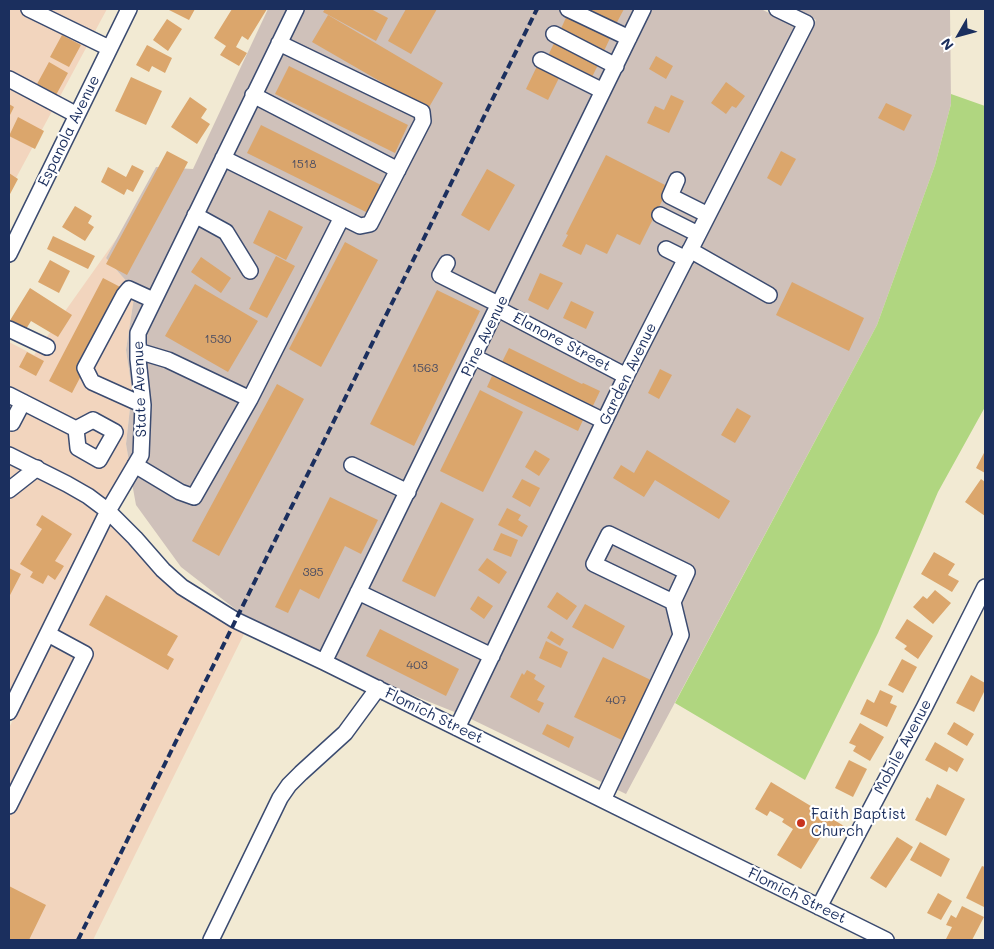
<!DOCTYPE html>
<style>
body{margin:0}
#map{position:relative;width:994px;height:949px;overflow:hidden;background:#f2ead3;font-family:Mali,sans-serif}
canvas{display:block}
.frame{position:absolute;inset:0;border:10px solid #1b2f5e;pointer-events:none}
.north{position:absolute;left:934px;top:10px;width:50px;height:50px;-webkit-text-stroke:4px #fff;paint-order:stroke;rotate:232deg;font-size:14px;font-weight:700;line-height:20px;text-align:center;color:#1b2f5e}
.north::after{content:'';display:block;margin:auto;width:18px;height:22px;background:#1b2f5e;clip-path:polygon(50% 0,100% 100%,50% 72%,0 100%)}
</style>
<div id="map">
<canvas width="994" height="949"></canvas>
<div class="frame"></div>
<div class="north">N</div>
</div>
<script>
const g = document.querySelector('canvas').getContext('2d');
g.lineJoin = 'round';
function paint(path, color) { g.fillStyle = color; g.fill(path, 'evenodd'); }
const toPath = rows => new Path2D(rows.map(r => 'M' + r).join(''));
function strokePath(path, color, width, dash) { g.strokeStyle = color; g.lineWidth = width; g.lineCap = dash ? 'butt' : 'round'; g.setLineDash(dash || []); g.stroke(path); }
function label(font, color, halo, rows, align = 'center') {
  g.font = font + ' Mali,sans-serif'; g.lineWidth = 4.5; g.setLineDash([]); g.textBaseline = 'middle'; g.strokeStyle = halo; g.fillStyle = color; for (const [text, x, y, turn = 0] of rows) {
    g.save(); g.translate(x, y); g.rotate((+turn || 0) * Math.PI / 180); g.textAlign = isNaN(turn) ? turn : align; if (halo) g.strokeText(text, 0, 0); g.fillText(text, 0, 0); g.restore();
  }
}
paint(toPath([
 [9,9,107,9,9,191],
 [117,238,106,258,135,291,126,350,132,390,126,444,129,462,106,501,71,477,9,446,9,342,34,355],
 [9,463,63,490,99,514,9,697],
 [109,523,158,575,177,593,224,622,245,632,93,940,9,940,9,728]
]), '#f2d5be');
paint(toPath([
 [268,9,288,9,131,361,135,407,134,454,129,462,126,444,132,390,126,350,135,291,106,258,156,167,193,169],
 [303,9,636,9,321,652,239,612,181,567,136,505,132,483,145,358,145,334],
 [651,9,761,9,797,27,623,366,507,305],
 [793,9,950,9,951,104,935,165,877,325,626,794,469,718,632,379,816,20],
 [501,318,617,379,457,713,392,687,334,658]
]), '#cfc1ba');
paint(toPath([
 [951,94,985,106,985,407,938,492,878,633,805,780,675,703,877,325,935,165,951,104]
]), '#b0d680');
paint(toPath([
 [167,9,195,9,189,20],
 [232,9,267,9,248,40,242,36,236,47,247,53,239,66,220,55,226,46,214,38],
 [325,9,371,9,388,18,376,41,323,12],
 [406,9,437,9,411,54,388,41],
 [579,9,624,9,615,26],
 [568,13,612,34,603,53,560,31],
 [328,15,443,83,428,109,312,42],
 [167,19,182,29,168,51,153,40],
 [62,35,81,45,69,67,50,57],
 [555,41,599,63,590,81,546,60],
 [147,45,172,58,165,73,152,66,149,72,136,65],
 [656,56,673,66,666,79,649,69],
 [49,62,68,73,56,95,37,84],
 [538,64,561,74,548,100,526,89],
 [289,66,408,125,395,153,275,94],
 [131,77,162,91,146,125,115,111],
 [726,82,745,96,736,108,732,106,726,114,711,103],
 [671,95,684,101,669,133,647,123,655,106,664,110],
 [190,97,207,109,201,118,210,124,197,144,171,127],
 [886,103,912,115,904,131,878,118],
 [9,104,14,107,9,117],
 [18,117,44,131,35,149,9,136],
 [261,125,381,185,368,213,247,153],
 [167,151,188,162,127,275,106,264],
 [781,151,796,159,781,186,767,178],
 [606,155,669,187,640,245,617,234,607,254,586,244,581,255,562,246,568,235,566,234],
 [132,165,144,171,133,192,127,189,124,195,101,182,108,167,126,177],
 [487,169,515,185,489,231,461,215],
 [9,173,18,179,9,196],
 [75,206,92,216,88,223,94,227,85,241,62,227],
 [269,210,303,227,286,260,253,243],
 [53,236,95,256,88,269,47,249],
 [345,242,378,260,321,367,289,349],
 [276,256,295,266,267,318,249,309],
 [201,257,231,278,221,293,191,272],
 [50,260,70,271,59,293,38,282],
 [540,273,563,283,548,310,528,300],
 [103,278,126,290,72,393,49,381],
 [792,282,864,318,849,351,776,315],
 [195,284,258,321,228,372,165,336],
 [30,288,72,315,58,337,31,321,23,334,9,322],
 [437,290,480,311,414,446,370,424],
 [571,301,594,312,586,329,563,318],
 [509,348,582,384,583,383,600,391,591,410,501,364],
 [27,352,44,361,36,376,19,367],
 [660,369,672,375,659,399,648,393],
 [492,376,583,420,578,431,487,387],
 [277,384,304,399,219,556,192,541],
 [480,390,523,412,483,492,440,471],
 [737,408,751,416,735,443,721,435],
 [535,450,550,459,539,476,525,467],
 [647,450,730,501,719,519,655,480,644,497,613,478,621,465,634,473],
 [985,451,985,473,976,468],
 [522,479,540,488,530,507,512,497],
 [981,479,985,482,985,516,965,502],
 [330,497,378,520,361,554,345,546,319,599,300,589,288,613,275,607],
 [441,502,474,519,435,597,402,581],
 [507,508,521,515,518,520,528,526,522,537,498,525],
 [42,515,72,534,55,561,64,566,55,580,48,575,43,584,30,577,33,572,20,564,42,529,36,525],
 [501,533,518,540,511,557,493,550],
 [934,552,955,564,948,575,959,581,952,592,921,574],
 [487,558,507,572,499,584,478,570],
 [9,568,21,574,9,597],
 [935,590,951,603,933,624,913,607,923,596,927,599],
 [557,592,577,606,567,620,547,607],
 [106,595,178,636,167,655,174,659,168,670,89,625],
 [478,596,493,606,484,619,470,609],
 [585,604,625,626,613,649,572,627],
 [907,619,933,636,918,659,904,649,907,646,895,638],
 [380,629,459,669,446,696,366,656],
 [551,631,564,639,560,646,547,638],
 [546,641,568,652,561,668,539,658],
 [603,657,657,683,628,743,574,717],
 [902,659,917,667,903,693,888,685],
 [527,670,536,675,534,679,545,686,537,700,544,703,539,713,510,697,522,673,524,675],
 [971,675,985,683,985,690,974,712,956,703],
 [880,690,893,696,890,703,897,706,887,727,860,714,867,699,874,703],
 [954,722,974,734,967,746,947,734],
 [860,723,884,737,870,761,853,751,856,746,849,743],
 [547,724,574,737,569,748,542,734],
 [935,742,964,759,957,772,949,767,947,772,925,760],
 [849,760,867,769,853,797,835,788],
 [771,782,844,826,837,837,825,830,801,869,777,855,793,829,782,822,784,819,770,811,767,816,755,809],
 [937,784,965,799,946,836,915,820,927,797,930,799],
 [897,837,913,847,886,888,870,878],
 [920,842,950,859,941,877,910,860],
 [982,866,985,867,985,905,984,907,966,898],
 [9,886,46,905,29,940,9,940],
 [938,893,952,901,941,920,927,913],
 [962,906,984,917,972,940,950,940,946,939,952,927,946,925,951,915,956,918]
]), '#dba66c');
const minor = toPath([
 [29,9,109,48],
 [568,9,629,38],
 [554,34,616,66],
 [541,60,603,91],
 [9,79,77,115],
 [253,95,398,170],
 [223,158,360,226,370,224,423,121,422,112,279,43],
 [677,180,670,196,708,215],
 [195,215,226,232,250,271],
 [660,215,698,234],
 [666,249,686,259],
 [690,250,769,295],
 [9,254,129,9],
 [447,263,440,275,500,305],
 [498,309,626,376],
 [9,329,47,347],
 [138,351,168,360,250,399],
 [474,357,604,421],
 [9,395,76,429],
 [143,405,92,382,85,368,124,295,129,289,153,300],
 [93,420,115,432,99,460,78,448,76,429,93,420],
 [12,423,23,402],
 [9,455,67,484,88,496,108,511,135,538,163,570,182,587,235,620,324,662,886,940],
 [135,465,180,492,194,497,250,399,342,217],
 [352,465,408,492],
 [9,490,37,468],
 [358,592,492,656],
 [324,662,643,9],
 [9,712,108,511,141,455,143,405,138,359,138,333,296,9],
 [457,728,626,376,806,23,777,9],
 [603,800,681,635,673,602,594,564,609,534,687,572,673,602],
 [9,806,85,654,48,634],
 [819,907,924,708,985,587],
 [211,940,280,798,289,785,301,773,345,733,378,688]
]);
strokePath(minor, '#3b4b70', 18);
strokePath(minor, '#fff', 15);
strokePath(toPath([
 [78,940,537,9]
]), '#1b2f5e', 4, [8, 4]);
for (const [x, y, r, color] of [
 [801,823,5,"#c8321e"]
]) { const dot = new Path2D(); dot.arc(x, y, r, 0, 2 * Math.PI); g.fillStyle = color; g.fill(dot); strokePath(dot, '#fff', 2); }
label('12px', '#4b4d62', null, [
 ["1518",304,164],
 ["1530",218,339],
 ["1563",425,368],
 ["395",313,572],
 ["403",417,665],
 ["407",616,700]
]);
label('15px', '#1b2f5e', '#fff', [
 ["Espanola Avenue",69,131,-64],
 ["Pine Avenue",485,336,-64],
 ["Elanore Street",562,342,28],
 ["Garden Avenue",628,374,-64],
 ["State Avenue",140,389,-92],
 ["Flomich Street",434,716,26],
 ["Mobile Avenue",903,747,-62],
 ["Flomich Street",797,896,26]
]);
label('15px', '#1b2f5e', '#fff', [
 ["Faith Baptist",811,814],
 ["Church",811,831]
], 'left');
</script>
